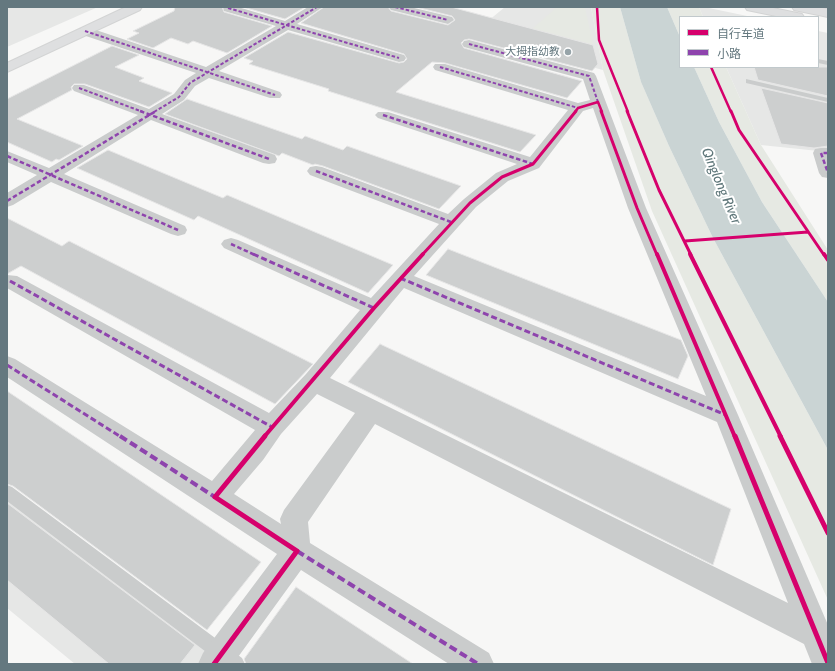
<!DOCTYPE html>
<meta charset="utf-8">
<style>
body{margin:0}
#map{position:relative;width:835px;height:671px;overflow:hidden;background:#f7f7f6;font-family:Cabin,"Noto Sans SC",sans-serif}
canvas{display:block}
.frame{position:absolute;inset:0;border:8px solid #64787f;pointer-events:none}
.legend{position:absolute;left:679px;top:16px;width:140px;height:52px;box-sizing:border-box;background:#fff;border:1px solid #c1c9cc;margin:0;padding:5px 7px;list-style:none;font-size:12px;color:#64787f}
.legend li{display:flex;align-items:center;gap:8px;height:20px}
.legend b{width:20px;border:1px solid #c1c9cc}
</style>
<div id="map">
<canvas width="835" height="671"></canvas>
<div class="frame"></div>
<ul class="legend">
<li><b style="height:5px;background:#d6006c"></b>自行车道</li>
<li><b style="height:5px;background:#8e44ad"></b>小路</li>
</ul>
</div>
<script>
const g = document.querySelector('canvas').getContext('2d');
g.lineJoin = 'round';
function paint(path, color) { g.fillStyle = color; g.fill(path, 'evenodd'); }
const toPath = rows => new Path2D(rows.map(r => 'M' + r).join(''));
function strokePath(path, color, width, dash) { g.strokeStyle = color; g.lineWidth = width; g.lineCap = dash ? 'butt' : 'round'; g.setLineDash(dash || []); g.stroke(path); }
function label(font, color, halo, rows, align = 'center') {
  g.font = font + ' Cabin,"Noto Sans SC",sans-serif'; g.lineWidth = 4; g.setLineDash([]); g.textBaseline = 'middle'; g.strokeStyle = halo; g.fillStyle = color; for (const [text, x, y, turn = 0] of rows) {
    g.save(); g.translate(x, y); g.rotate((+turn || 0) * Math.PI / 180); g.textAlign = isNaN(turn) ? turn : align; if (halo) g.strokeText(text, 0, 0); g.fillText(text, 0, 0); g.restore();
  }
}
paint(toPath([
 [7,7,98,7,7,47],
 [505,7,591,7,603,70,471,35],
 [699,7,704,7,752,17,703,17],
 [818,31,828,33,828,152,761,145,726,67,818,67],
 [7,486,244,664,75,664,7,608]
]), '#e6e7e6');
paint(toPath([
 [557,7,585,7,593,45,532,29],
 [591,7,620,7,641,82,669,146,713,238,828,450,828,600,652,211,603,70],
 [667,7,699,7,703,17,680,17,680,37],
 [694,67,726,67,761,145,828,250,828,302,762,202,719,122]
]), '#e6e9e3');
paint(toPath([
 [620,7,667,7,680,37,680,67,694,67,719,122,762,202,828,302,828,450,713,238,669,146,641,82]
]), '#cad4d4');
const building = toPath([
 [175,7,222,7,224,12,272,26,227,53,193,41,188,44,171,38,153,48,127,39,139,33,133,31,174,11,175,7],
 [243,7,305,7,285,19,243,7],
 [324,7,388,7,391,11,448,25,455,20,452,16,416,7,451,7,593,45,598,64,592,71,469,39,464,40,461,43,464,48,582,81,567,98,445,63,432,62,396,92,536,135,520,152,328,91,329,89,249,64,253,61,244,58,288,32,399,63,404,62,407,59,404,54,301,23,324,7],
 [112,46,139,55,115,67,144,78,139,81,172,93,149,107,85,84,74,84,71,87,72,90,17,119,83,146,59,160,56,159,52,162,7,142,7,99,112,46],
 [754,67,828,67,828,96,758,80,754,67],
 [761,88,828,103,828,146,814,148,781,144,761,88],
 [187,99,302,139,305,136,343,150,347,146,461,186,439,209,323,166,315,164,313,165,282,153,279,156,165,114,187,99],
 [108,150,223,198,227,195,393,265,368,293,198,216,194,220,77,168,108,150],
 [7,218,62,246,69,241,313,364,275,404,21,266,7,274,7,218],
 [448,249,681,340,688,356,678,379,426,275,448,249],
 [380,344,731,509,713,565,348,382,380,344],
 [7,391,261,562,207,630,13,486,7,484,7,391],
 [7,503,195,645,180,664,109,664,7,580,7,503],
 [296,587,413,664,246,664,244,659,296,587]
]);
paint(building, '#cdcfcf');
strokePath(building, '#e6e6e6', 1);
const secondary = toPath([
 [126,7,142,7,140,10,7,72,7,63,126,7]
]);
const primary = toPath([
 [745,7,768,7,802,14,804,17,781,17,747,10,745,7],
 [792,7,816,7,828,9,828,17,794,10,792,7]
]);
strokePath(secondary, '#d3d4d4', 2);
strokePath(primary, '#d3d4d4', 2);
paint(toPath([
 [818,59,828,61,828,65,818,63,818,59],
 [746,79,828,98,828,102,746,83,746,79],
 [7,485,12,487,242,658,245,664,222,664,7,501,7,485]
]), '#cacccc');
paint(toPath([
 [223,7,238,7,285,21,308,7,323,7,297,24,404,55,406,58,404,61,399,62,288,30,219,71,280,92,282,95,280,98,270,98,209,78,195,86,184,100,162,114,275,155,277,159,275,163,269,164,263,163,151,120,64,174,185,226,187,230,185,234,178,236,171,234,51,182,13,205,7,207,7,193,37,175,7,162,7,151,49,168,138,115,74,91,72,88,74,85,84,85,149,109,174,94,185,80,196,73,80,34,79,31,80,28,90,28,206,67,276,26,224,11,223,7],
 [389,7,410,7,452,17,454,20,448,24,391,10,389,7],
 [469,40,594,73,596,76,646,208,738,415,828,625,828,664,812,664,804,644,375,424,308,522,310,543,489,653,494,664,449,664,301,570,233,664,198,664,203,653,277,554,7,377,7,356,15,359,212,481,255,430,7,288,7,275,17,276,269,413,306,374,360,310,224,248,221,244,224,240,231,238,238,240,371,298,439,224,310,175,307,171,310,167,316,166,322,167,448,214,464,199,496,173,517,164,378,118,375,115,378,112,388,112,530,157,568,110,435,70,433,67,435,64,445,64,578,103,590,100,583,79,464,47,462,44,464,41,469,40],
 [593,108,628,208,706,396,414,276,476,207,508,181,539,168,583,111,593,108],
 [404,288,717,422,788,603,330,378,404,288],
 [317,394,355,413,284,510,280,519,281,524,234,494,263,460,281,434,317,394],
 [821,148,828,148,828,178,822,177,819,173,813,153,815,149,821,148]
]), '#cacccc');
paint(secondary, '#dedfe0');
paint(primary, '#dedfe0');
strokePath(toPath([
 [395,7,448,20],
 [228,8,399,58],
 [85,31,275,95],
 [469,44,589,76,598,102],
 [440,67,578,108],
 [79,88,143,112],
 [154,112,179,97,190,83,317,7]
]), '#8e44ad', 2, [3.5, 2]);
strokePath(toPath([
 [140,111,269,159],
 [383,115,533,164],
 [828,153,821,153,828,173],
 [7,156,178,230],
 [316,171,451,222],
 [7,201,156,111],
 [231,244,255,255]
]), '#8e44ad', 2.5, [4.5, 2.5]);
strokePath(toPath([
 [253,254,374,308],
 [400,278,726,415],
 [10,281,272,427],
 [7,365,121,437]
]), '#8e44ad', 3, [6, 3]);
strokePath(toPath([
 [120,436,215,497],
 [297,551,478,664]
]), '#8e44ad', 4, [8, 4]);
strokePath(toPath([
 [597,7,599,40,628,112],
 [711,67,731,112],
 [575,112,578,108,598,102,602,112]
]), '#d6006c', 2.5);
strokePath(toPath([
 [601,111,637,208,657,255],
 [627,111,659,190,691,255],
 [731,111,739,130,824,255],
 [685,241,808,232],
 [422,255,470,203,502,177,533,164,576,111]
]), '#d6006c', 3);
strokePath(toPath([
 [657,254,735,437],
 [690,254,781,437],
 [824,254,828,260],
 [264,437,374,308,423,254]
]), '#d6006c', 4);
strokePath(toPath([
 [735,436,828,663],
 [780,436,828,533],
 [214,664,297,551,215,497,265,436]
]), '#d6006c', 5);
for (const [x, y, r, color] of [
 [568,52,4,"#97a4a9"]
]) { const dot = new Path2D(); dot.arc(x, y, r, 0, 2 * Math.PI); g.fillStyle = color; g.fill(dot); strokePath(dot, '#fff', 1.5); }
label('11px', '#64787f', '#fff', [
 ["大拇指幼教",560,52]
], 'right');
label('italic 14px', '#5f777a', '#fff', [
 ["Qinglong River",721,186,67]
]);
</script>
